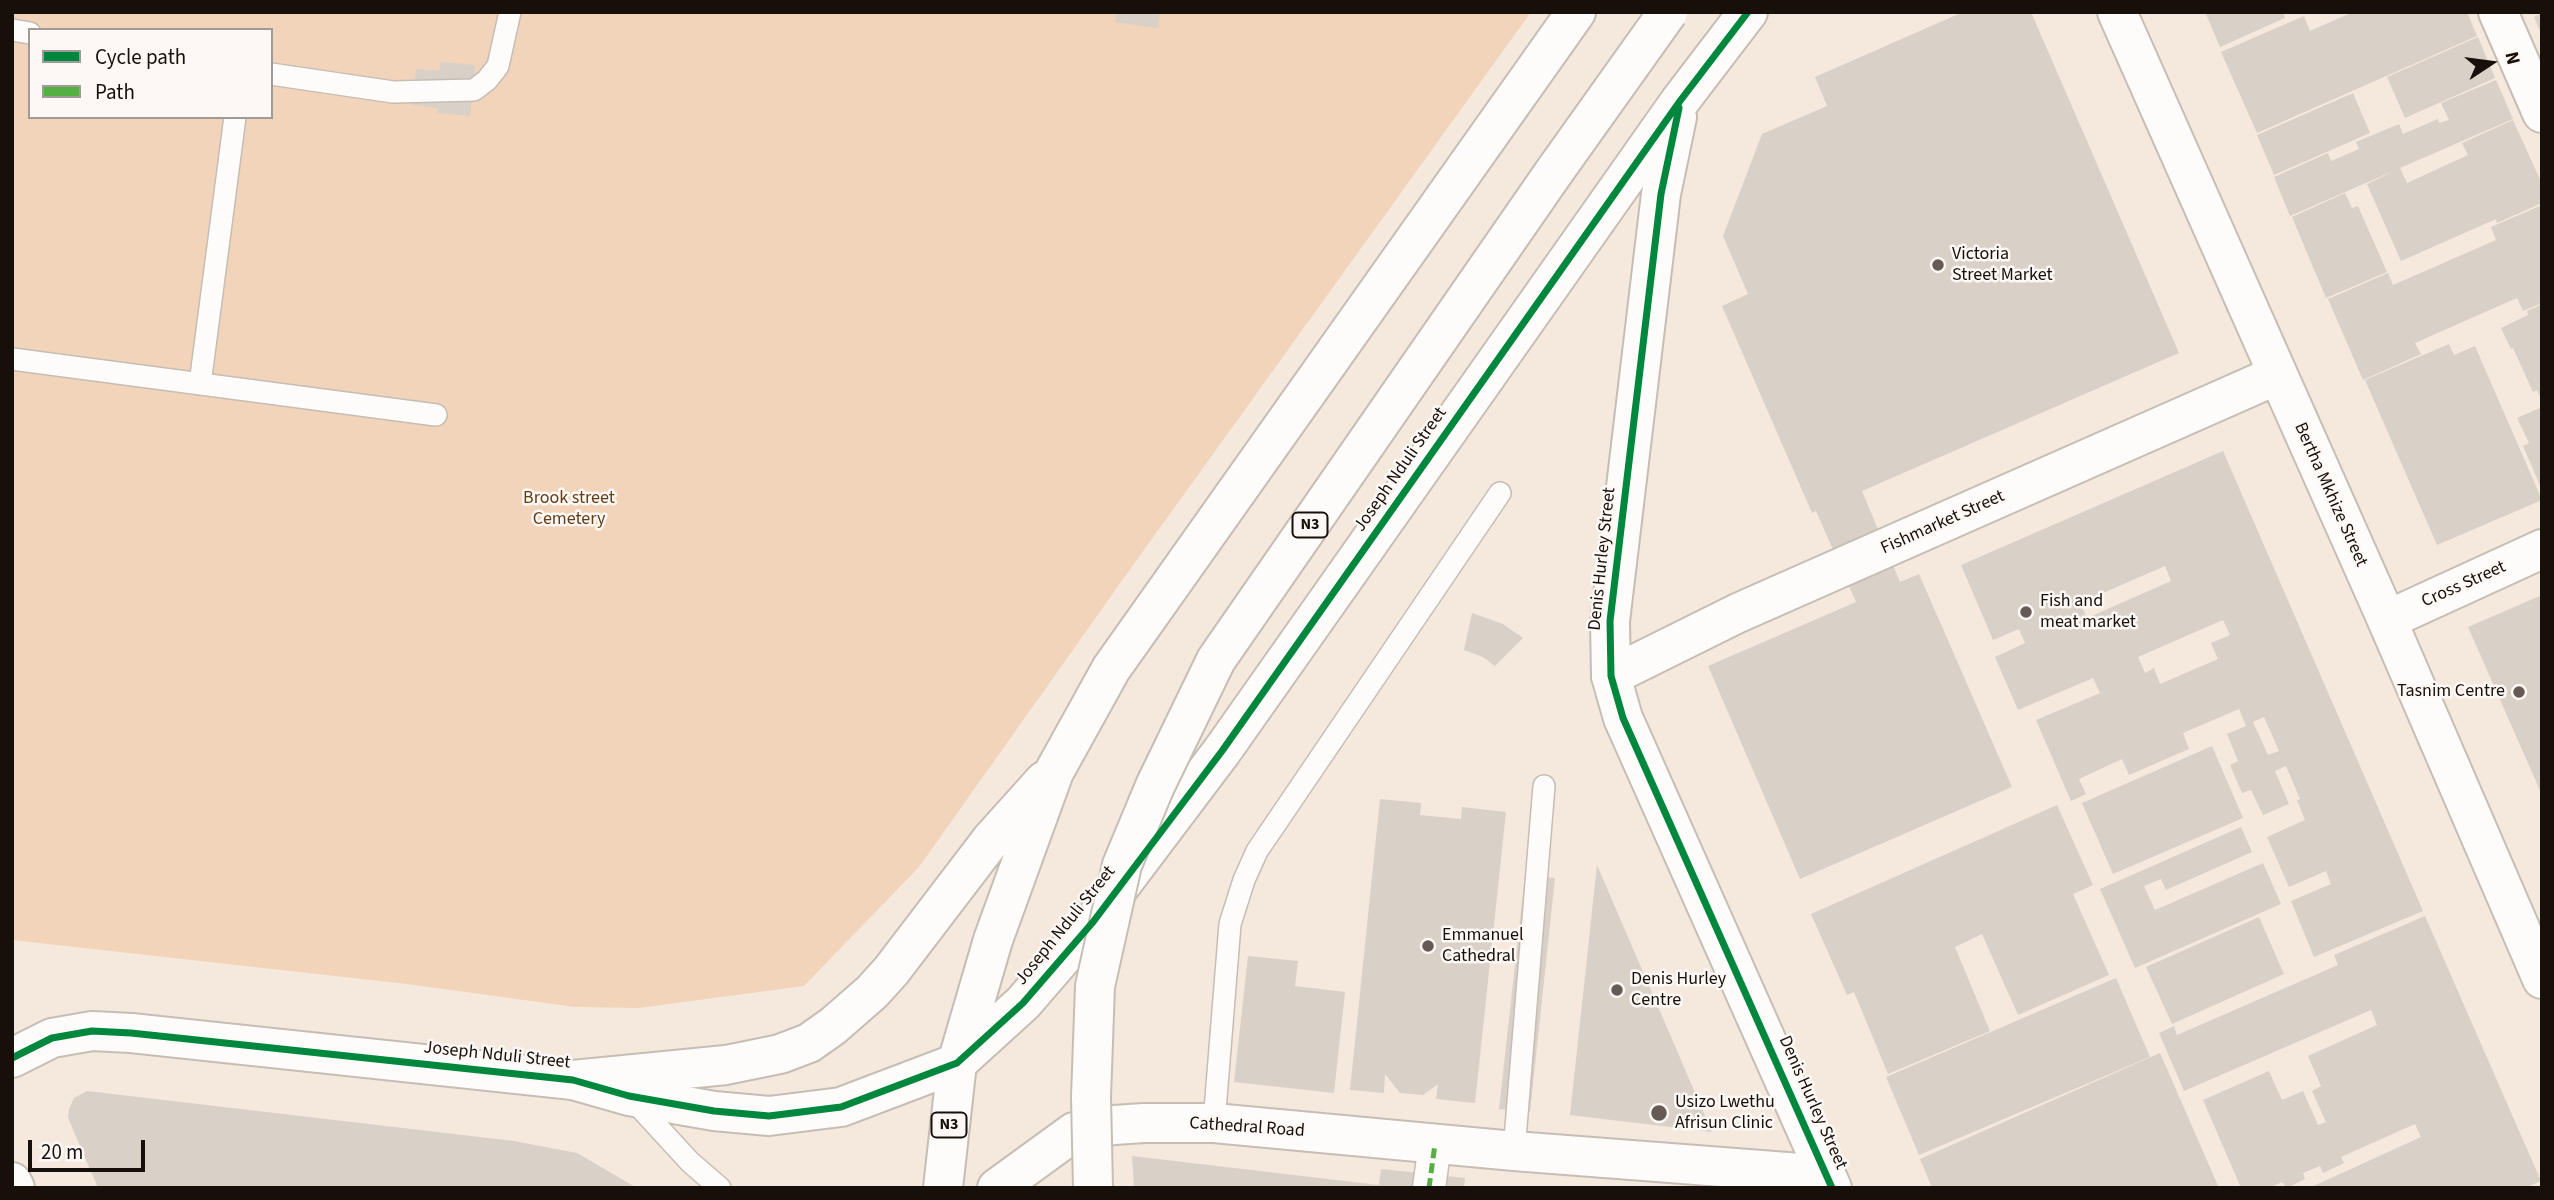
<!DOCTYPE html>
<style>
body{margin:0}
#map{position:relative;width:2554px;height:1200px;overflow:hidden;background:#f5e9de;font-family:"Source Sans 3",sans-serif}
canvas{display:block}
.frame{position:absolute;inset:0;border:14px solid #170f09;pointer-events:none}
.legend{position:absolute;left:28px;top:28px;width:245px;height:91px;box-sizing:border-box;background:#fdf8f5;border:2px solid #a19b97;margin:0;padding:9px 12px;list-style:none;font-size:21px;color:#170f09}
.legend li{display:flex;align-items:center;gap:14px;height:35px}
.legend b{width:35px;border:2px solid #a19b97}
.north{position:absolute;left:2456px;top:28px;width:70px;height:70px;-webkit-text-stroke:5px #fdf8f5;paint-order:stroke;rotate:77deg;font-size:19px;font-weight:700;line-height:28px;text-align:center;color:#170f09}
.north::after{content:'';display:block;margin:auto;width:24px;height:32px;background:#170f09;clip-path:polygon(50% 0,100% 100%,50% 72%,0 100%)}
.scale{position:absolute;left:28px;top:1140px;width:117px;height:32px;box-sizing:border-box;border:4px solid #170f09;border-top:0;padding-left:9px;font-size:21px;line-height:24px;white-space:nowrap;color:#170f09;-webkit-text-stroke:5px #fdf8f5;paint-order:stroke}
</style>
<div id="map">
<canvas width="2554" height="1200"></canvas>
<div class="frame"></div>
<ul class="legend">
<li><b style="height:9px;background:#00873e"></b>Cycle path</li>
<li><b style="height:9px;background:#55b044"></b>Path</li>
</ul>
<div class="north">N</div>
<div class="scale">20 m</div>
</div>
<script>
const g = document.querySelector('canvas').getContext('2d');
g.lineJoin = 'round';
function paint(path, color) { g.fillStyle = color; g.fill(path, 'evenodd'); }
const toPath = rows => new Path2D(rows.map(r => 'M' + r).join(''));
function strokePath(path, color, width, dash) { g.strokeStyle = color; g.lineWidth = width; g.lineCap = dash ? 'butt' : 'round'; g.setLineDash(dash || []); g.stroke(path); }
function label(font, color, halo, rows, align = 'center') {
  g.font = font + ' "Source Sans 3",sans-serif'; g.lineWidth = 5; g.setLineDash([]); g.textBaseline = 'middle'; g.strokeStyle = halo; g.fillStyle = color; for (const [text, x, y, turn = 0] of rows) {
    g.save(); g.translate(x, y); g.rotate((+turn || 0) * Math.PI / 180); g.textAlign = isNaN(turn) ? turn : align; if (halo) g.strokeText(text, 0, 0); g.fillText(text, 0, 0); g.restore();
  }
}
paint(toPath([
 [12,12,1531,12,1131,568,919,867,804,986,639,1008,575,1007,407,984,12,940],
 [30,30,271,30,271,117,30,117]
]), '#f1d4ba');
paint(toPath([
 [1116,12,1160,12,1158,28,1115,22],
 [1963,12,2031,12,2179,353,1862,491,1900,582,1919,574,2012,787,1800,879,1708,666,1856,602,1816,511,1812,513,1722,306,1748,294,1723,236,1762,134,1827,106,1815,77],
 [2205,12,2283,12,2285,18,2220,47],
 [2353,12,2467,12,2477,36,2257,133,2221,52,2304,16,2310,31],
 [2542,13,2542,35,2534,17],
 [2478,37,2495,78,2405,118,2387,77],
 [441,62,475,65,470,116,437,113,437,108,412,105,416,69,439,71],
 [2496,80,2513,119,2400,168,2407,183,2468,155,2462,143,2513,120,2542,184,2542,203,2497,223,2496,219,2401,261,2367,184,2398,169,2290,216,2274,177,2328,153,2331,161,2359,149,2356,142,2399,124,2403,134,2438,119,2439,123,2449,120,2441,103],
 [2353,93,2370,133,2274,175,2257,135],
 [2345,193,2352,208,2358,206,2387,272,2326,298,2292,217],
 [2542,205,2542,303,2523,311,2517,298,2415,343,2421,354,2363,380,2328,299,2388,273,2393,285,2496,240,2491,227],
 [2542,304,2542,401,2537,390,2533,392,2513,348,2511,349,2501,328,2528,315,2527,311],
 [2449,344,2454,355,2475,346,2542,500,2437,545,2365,380],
 [2542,407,2542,490,2523,446,2529,443,2517,418],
 [2223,451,2423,911,2314,957,2291,901,2331,884,2326,871,2289,887,2267,837,2305,820,2297,800,2300,799,2286,766,2275,771,2289,804,2263,815,2251,790,2242,793,2230,765,2238,761,2227,734,2246,726,2239,709,2183,733,2189,749,2129,775,2122,759,2079,779,2086,794,2071,801,2036,720,2100,693,2093,678,2018,710,1995,657,2025,643,2019,629,1993,640,1961,565],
 [2165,566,2171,581,2087,618,2080,603],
 [2223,620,2230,635,2211,643,2218,659,2160,684,2154,668,2145,673,2138,657],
 [2264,717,2279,751,2268,755,2253,722],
 [2542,595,2542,795,2468,627],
 [1472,613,1503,624,1523,638,1495,666,1483,657,1464,650],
 [2212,746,2243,818,2113,874,2082,803],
 [1380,799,1421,803,1420,815,1461,819,1462,807,1506,812,1475,1103,1436,1099,1438,1084,1423,1095,1400,1093,1385,1074,1384,1093,1350,1090],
 [2057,805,2093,885,2073,894,2109,975,2018,1015,1982,934,1955,947,1990,1031,1888,1074,1854,992,1847,995,1811,914],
 [2241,827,2252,852,2166,890,2161,879,2144,886,2155,910,2263,863,2281,904,2135,968,2100,889],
 [1597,865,1712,1132,1570,1115],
 [1525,875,1555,878,1530,1112,1499,1109],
 [2425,916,2541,1181,2525,1188,2309,1188,2421,1137,2415,1124,2341,1157,2344,1163,2323,1173,2320,1166,2303,1173,2305,1179,2287,1188,2282,1182,2269,1188,2241,1188,2203,1100,2269,1071,2282,1100,2303,1091,2318,1125,2326,1122,2312,1091,2321,1086,2308,1056,2377,1025,2371,1010,2184,1091,2159,1033,2174,1026,2177,1035,2338,965,2334,955],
 [2259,917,2284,974,2172,1024,2146,967],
 [1248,956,1298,961,1295,986,1345,992,1334,1093,1234,1082],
 [2116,978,2150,1057,1919,1155,1886,1077],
 [2160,1053,2219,1188,1932,1188,1920,1159],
 [87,1091,514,1141,577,1153,637,1188,98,1188,68,1118,69,1109,74,1098],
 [1132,1156,1379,1185,1381,1169,1465,1178,1464,1188,1134,1188]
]), '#d9d0c7');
const service = toPath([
 [12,30,30,33],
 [271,74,393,92,474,90,487,80,498,66,510,12],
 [12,359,436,415],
 [200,384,235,117],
 [633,1100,690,1162,720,1188],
 [1214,1123,1230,924,1244,880,1257,851,1500,493],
 [1514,1151,1544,786]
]);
const pedestrian = toPath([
 [1429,1188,1435,1144]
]);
const minor = toPath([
 [2498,12,2542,113],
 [2387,620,2542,549],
 [1611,676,1738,613,2277,375],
 [997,1188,1074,1132,1114,1125,1144,1123,1214,1123,1514,1151,1826,1175]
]);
const tertiary = toPath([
 [2117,12,2387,620,2542,979],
 [1677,117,1661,194,1610,621,1611,676,1623,718,1832,1188],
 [12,1058,52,1038,92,1031,131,1033,573,1080,629,1096,714,1111,769,1116,841,1107,957,1063,1023,1003,1093,922,1222,751,1680,101,1748,12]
]);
const secondary = toPath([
 [12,1182,15,1188]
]);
const primary = toPath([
 [943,1188,957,1063]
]);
const motorway = toPath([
 [957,1063,993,940,1054,772,1111,669,1576,12],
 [573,1080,726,1065,780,1054,809,1043,833,1026,872,992,891,971,991,840,1044,781]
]);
strokePath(service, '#c6bdb5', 24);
strokePath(pedestrian, '#c6bdb5', 35);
strokePath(minor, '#c6bdb5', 42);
strokePath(tertiary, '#c6bdb5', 42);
strokePath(secondary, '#c6bdb5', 42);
strokePath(primary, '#c6bdb5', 42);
strokePath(motorway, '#c6bdb5', 42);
strokePath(service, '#fefcfa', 21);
strokePath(pedestrian, '#fefcfa', 32);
strokePath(minor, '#fefcfa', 38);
strokePath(tertiary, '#fefcfa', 38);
strokePath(secondary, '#fefcfa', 38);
strokePath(primary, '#fefcfa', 38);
strokePath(motorway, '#fefcfa', 38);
const motorwayBridge = toPath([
 [1093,1188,1091,1097,1095,986,1122,865,1155,786,1216,660,1554,172,1668,12]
]);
strokePath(motorwayBridge, '#c6bdb5', 42, []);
strokePath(motorwayBridge, '#fefcfa', 38);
strokePath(toPath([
 [1429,1188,1435,1144]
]), '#55b044', 5, [10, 5]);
strokePath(toPath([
 [1679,108,1661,194,1610,621,1611,676,1623,718,1832,1188],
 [12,1058,52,1038,92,1031,131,1033,573,1080,629,1096,714,1111,769,1116,841,1107,957,1063,1023,1003,1093,922,1222,751,1680,101,1748,12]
]), '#00873e', 7);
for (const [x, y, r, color] of [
 [1938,265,7,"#655b54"],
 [2026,612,7,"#655b54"],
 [2519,692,7,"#655b54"],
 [1428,946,7,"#655b54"],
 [1617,990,7,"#655b54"],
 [1659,1113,9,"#655b54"]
]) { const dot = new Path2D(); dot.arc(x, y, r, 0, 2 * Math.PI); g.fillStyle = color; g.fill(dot); strokePath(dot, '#fdf8f5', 2.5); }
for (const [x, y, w] of [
 [1310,525,35],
 [949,1125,35]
]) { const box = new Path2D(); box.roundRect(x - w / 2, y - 12.5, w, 25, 5); g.fillStyle = '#fdf8f5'; g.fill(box); strokePath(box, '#170f09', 2); }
label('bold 16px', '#170f09', null, [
 ["N3",1310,525],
 ["N3",949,1125]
]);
label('18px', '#170f09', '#fdf8f5', [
 ["Victoria",1952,255],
 ["Street Market",1952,276],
 ["Fish and",2040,602],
 ["meat market",2040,623],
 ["Tasnim Centre",2505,692,"right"],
 ["Emmanuel",1442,936],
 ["Cathedral",1442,957],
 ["Denis Hurley",1631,980],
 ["Centre",1631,1001],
 ["Usizo Lwethu",1675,1103],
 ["Afrisun Clinic",1675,1124]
], 'left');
label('18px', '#170f09', '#fdf8f5', [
 ["Joseph Nduli Street",1401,470,-55],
 ["Bertha Mkhize Street",2330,495,66],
 ["Fishmarket Street",1943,523,-24],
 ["Denis Hurley Street",1603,559,-84],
 ["Cross Street",2464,585,-24],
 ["Joseph Nduli Street",1066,926,-51],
 ["Joseph Nduli Street",497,1056,6],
 ["Denis Hurley Street",1812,1103,66],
 ["Cathedral Road",1247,1128,4]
]);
label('18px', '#633d16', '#fdf8f5', [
 ["Brook street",569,499],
 ["Cemetery",569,520]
]);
</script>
